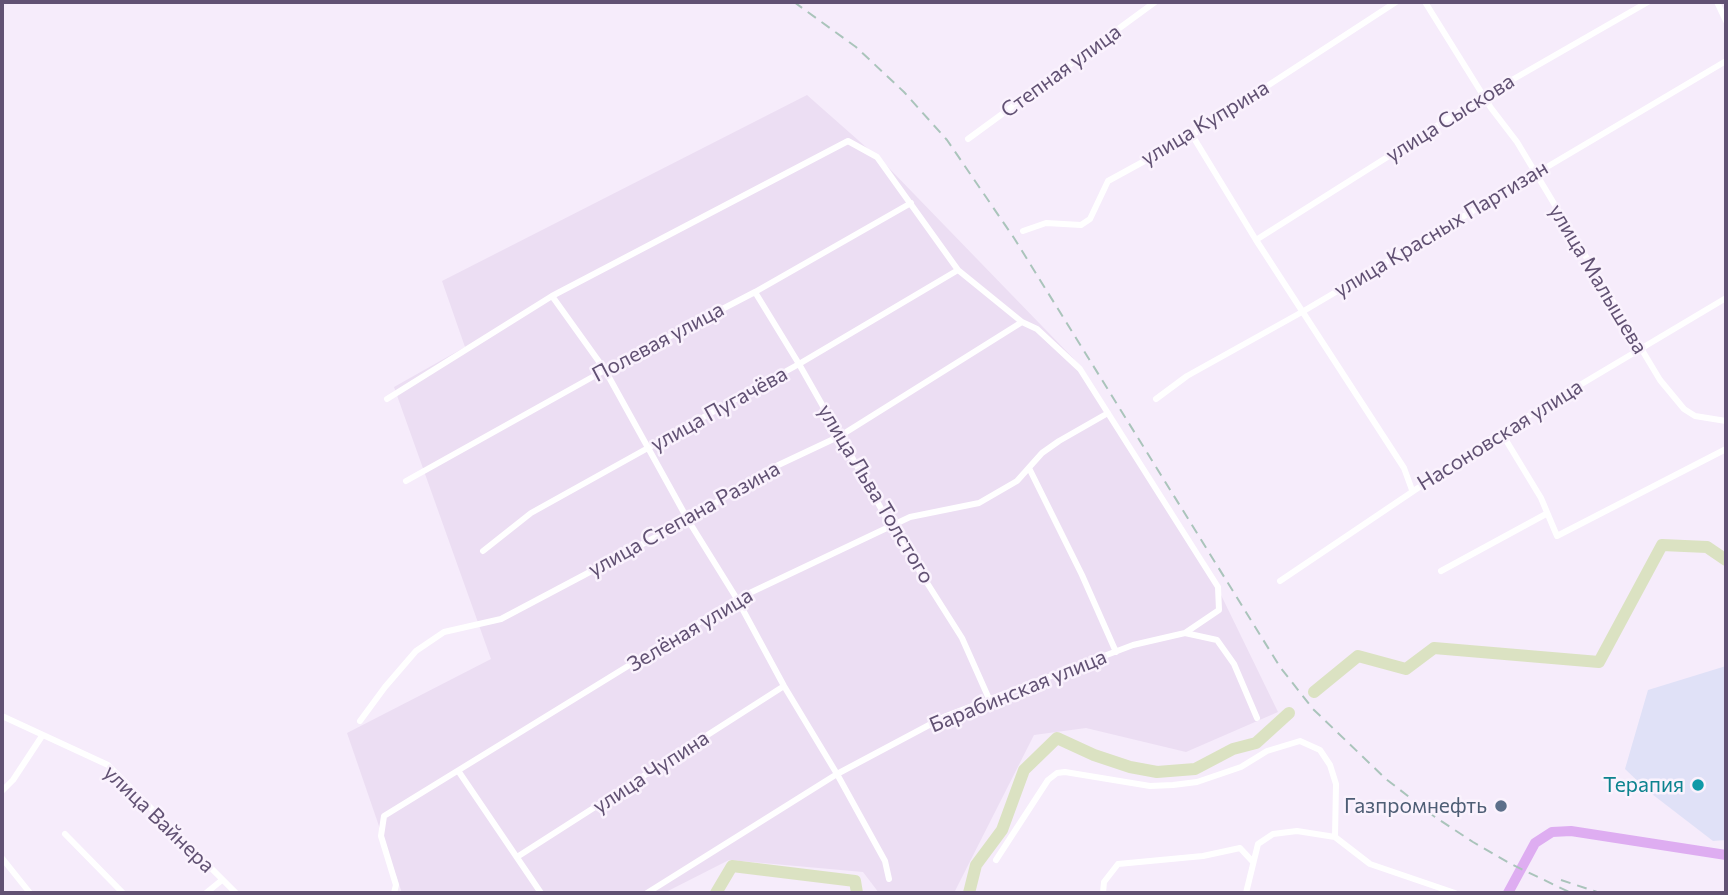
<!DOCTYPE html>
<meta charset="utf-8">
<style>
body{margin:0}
#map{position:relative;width:1728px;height:895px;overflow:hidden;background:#f6ecfb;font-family:Commissioner,sans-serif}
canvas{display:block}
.frame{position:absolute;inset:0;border:4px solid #615173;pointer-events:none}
</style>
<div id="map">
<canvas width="1728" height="895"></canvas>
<div class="frame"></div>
</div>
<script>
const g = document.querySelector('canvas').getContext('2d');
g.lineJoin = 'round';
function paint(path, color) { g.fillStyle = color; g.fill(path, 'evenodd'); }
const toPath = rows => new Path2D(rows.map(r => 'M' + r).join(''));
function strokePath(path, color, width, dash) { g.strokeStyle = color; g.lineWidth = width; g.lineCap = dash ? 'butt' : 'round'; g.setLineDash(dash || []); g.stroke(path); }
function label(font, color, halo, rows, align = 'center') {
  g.font = font + ' Commissioner,sans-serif'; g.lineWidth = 5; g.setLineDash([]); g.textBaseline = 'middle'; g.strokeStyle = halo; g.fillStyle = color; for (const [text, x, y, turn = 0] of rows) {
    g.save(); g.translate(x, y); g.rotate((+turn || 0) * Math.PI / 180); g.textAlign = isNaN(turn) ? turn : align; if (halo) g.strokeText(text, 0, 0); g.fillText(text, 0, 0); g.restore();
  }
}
paint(toPath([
 [807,95,884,163,1073,358,1204,560,1278,712,1186,752,1086,728,1034,735,954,893,879,893,863,872,729,860,664,893,402,893,347,733,491,659,394,387,465,347,442,281]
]), '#ecdef3');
paint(toPath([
 [1726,666,1726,840,1713,841,1648,791,1625,769,1648,690]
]), '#e0e1f7');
strokePath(toPath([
 [1314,692,1358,656,1406,669,1434,648,1599,662,1662,545,1707,547,1726,560],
 [716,893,732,866,855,881,857,893],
 [969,893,976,865,1002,830,1024,770,1057,738,1094,755,1130,767,1157,772,1195,769,1233,749,1256,743,1289,713]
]), '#dbe2c2', 12);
strokePath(toPath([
 [1425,2,1491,108,1517,142,1660,380,1684,409,1695,416,1726,421],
 [1717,2,1726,21],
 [1192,135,1256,240,1404,468,1412,490],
 [968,139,1155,2],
 [1023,231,1046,223,1081,225,1090,219,1108,181,1192,135,1396,2],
 [1256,240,1484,96,1648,2],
 [755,292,799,364,891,526,962,638,990,701],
 [552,296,605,370,688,520,737,599,784,686,837,774,885,861,889,879],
 [387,399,552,296,848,141,877,157,958,270,1022,322,1037,329,1080,369,1218,587,1219,610,1185,633],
 [1156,399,1187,376,1302,312,1726,61],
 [1501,432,1541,498,1557,536,1726,449],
 [1029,468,1082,575,1116,652],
 [406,481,605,370,755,292,911,203],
 [483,551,531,513,799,364,958,270],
 [1441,571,1546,514],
 [1280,581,1501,432,1726,298],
 [2,716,108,765,236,893],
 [360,721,385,687,416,651,444,632,501,619,688,520,772,468,840,436,1022,322],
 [459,772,541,893],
 [2,791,13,780,42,736],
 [65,834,123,893],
 [517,857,784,686],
 [2,858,30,893],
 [996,860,1048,780,1057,773,1065,772,1150,786,1173,785,1197,782,1241,767,1267,751,1300,741,1320,750,1330,765,1336,784,1335,837],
 [206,893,222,880],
 [394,893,396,885,381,836,384,816,737,599,910,517,979,503,1017,481,1042,453,1059,441,1108,413],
 [647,893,837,774,946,716,1133,645,1185,633,1217,640,1234,664,1257,718],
 [1103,893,1104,882,1118,864,1203,856,1240,848,1253,862],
 [1246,893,1258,844,1273,834,1297,831,1335,837,1370,864,1455,893]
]), '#fff', 6);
strokePath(toPath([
 [1508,893,1535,843,1552,832,1571,831,1726,855]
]), '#deadf1', 10);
strokePath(toPath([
 [794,2,856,47,904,92,947,140,1014,238,1280,667,1313,709,1386,779,1435,817,1473,842,1511,864,1571,893],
 [1561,880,1600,893]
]), '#aac4bb', 2, [10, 7]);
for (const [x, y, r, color] of [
 [1698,785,7,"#0f9aa8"],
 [1501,806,7,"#5c6f8a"]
]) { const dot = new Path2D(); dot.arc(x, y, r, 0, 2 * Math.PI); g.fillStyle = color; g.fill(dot); strokePath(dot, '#faf2fd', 2.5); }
label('21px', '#615173', '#faf2fd', [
 ["Степная улица",1061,71,-36],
 ["улица Сыскова",1450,118,-32],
 ["улица Куприна",1205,123,-31],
 ["улица Красных Партизан",1441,229,-31],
 ["улица Малышева",1598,279,59],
 ["Полевая улица",658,342,-28],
 ["улица Пугачёва",719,409,-29],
 ["Насоновская улица",1500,435,-32],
 ["улица Льва Толстого",876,494,59],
 ["улица Степана Разина",684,519,-29],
 ["Зелёная улица",690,630,-31],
 ["Барабинская улица",1018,691,-22],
 ["улица Чупина",651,772,-33],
 ["улица Вайнера",159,819,44]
]);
label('21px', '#0d838f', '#faf2fd', [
 ["Терапия",1684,785]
], 'right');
label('21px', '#4e5e75', '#faf2fd', [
 ["Газпромнефть",1487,806]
], 'right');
</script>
